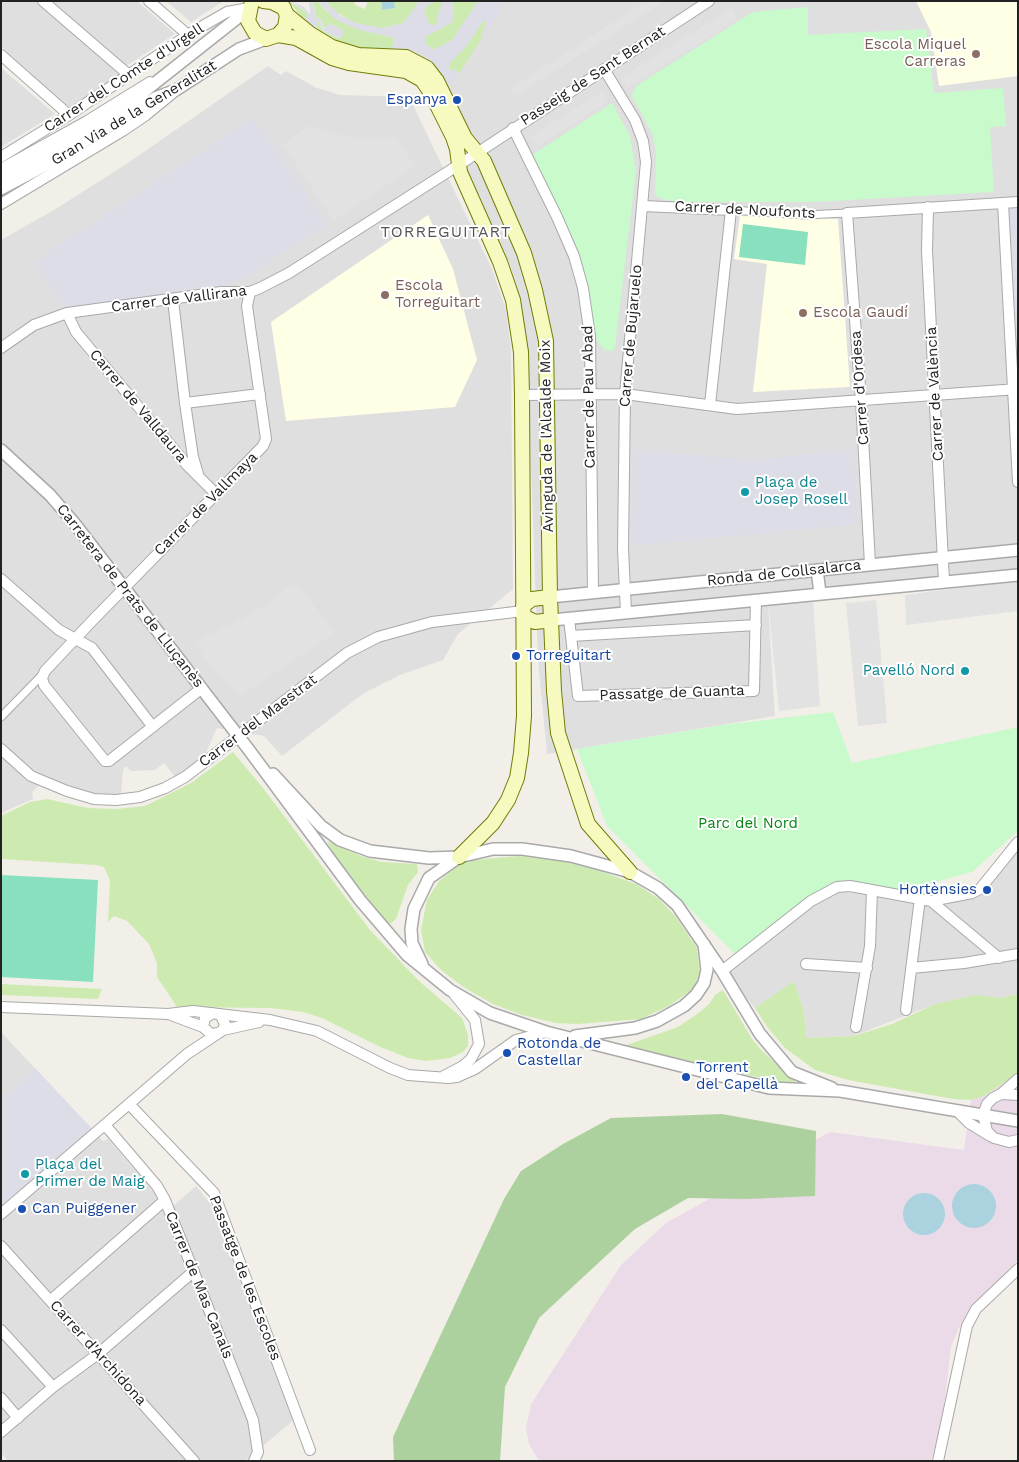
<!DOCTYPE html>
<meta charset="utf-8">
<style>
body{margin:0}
#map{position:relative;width:1019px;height:1462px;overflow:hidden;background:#f2efe9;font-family:"Work Sans",sans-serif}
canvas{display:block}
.frame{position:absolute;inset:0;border:2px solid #222;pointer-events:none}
</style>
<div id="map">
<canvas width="1019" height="1462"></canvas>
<div class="frame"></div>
</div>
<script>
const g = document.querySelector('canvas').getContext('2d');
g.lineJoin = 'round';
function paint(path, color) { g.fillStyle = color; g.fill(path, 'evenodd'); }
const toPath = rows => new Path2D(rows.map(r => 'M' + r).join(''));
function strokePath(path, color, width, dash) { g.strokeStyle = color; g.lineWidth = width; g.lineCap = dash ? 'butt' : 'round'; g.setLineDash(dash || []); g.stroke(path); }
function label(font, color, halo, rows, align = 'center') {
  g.font = font + ' "Work Sans",sans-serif'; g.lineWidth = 4; g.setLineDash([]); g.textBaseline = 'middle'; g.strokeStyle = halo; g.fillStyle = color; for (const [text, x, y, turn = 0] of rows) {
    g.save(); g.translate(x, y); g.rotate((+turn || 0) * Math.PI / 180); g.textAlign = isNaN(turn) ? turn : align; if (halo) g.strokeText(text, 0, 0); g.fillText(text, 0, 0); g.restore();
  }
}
paint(toPath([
 [1,1,36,1,120,75,71,109,1,47],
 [52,1,137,1,175,34,126,66],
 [166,1,224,1,191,22],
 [392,1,1018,1,1018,574,768,602,775,716,547,754,538,660,527,353,511,267],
 [268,66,281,75,286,71,317,88,340,95,409,97,492,269,506,310,511,349,513,589,458,634,443,660,400,675,364,693,282,756,264,736,217,728,204,757,176,778,164,763,155,770,131,771,126,766,123,770,121,794,94,794,70,788,47,778,32,792,33,799,1,813,1,240,54,210,125,165],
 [1,68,55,114,1,147],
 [1018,839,1018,994,1000,998,933,1005,854,1036,806,1038,804,1012,794,982,755,1008,722,971,826,891,920,898,972,893],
 [1,1032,103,1141,108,1139,155,1194,164,1214,196,1186,212,1206,295,1419,245,1461,8,1461,1,1453]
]), '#e0dfdf');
paint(toPath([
 [1018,1073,1018,1260,967,1313,958,1330,951,1347,942,1422,931,1461,539,1461,529,1444,526,1428,531,1404,621,1265,666,1223,830,1132,964,1150,971,1100,984,1096]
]), '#ebdbe8');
paint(toPath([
 [916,1,1018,1,1018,76,939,86,931,32],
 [428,215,453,269,477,360,455,407,286,421,271,322],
 [740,216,838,219,850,387,753,392,767,264,734,259]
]), '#ffffe5');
paint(toPath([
 [289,1,306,12,308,18,302,18],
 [313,1,317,1,326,11,370,32,392,37,395,40,394,45,390,49,369,50,348,46,328,38,318,32,317,19,323,31,338,38,341,37,324,28,321,19,316,17],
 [325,1,354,1,355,5,365,9,368,1,381,1,382,10,395,8,394,1,419,1,404,23,383,28,366,27,351,21,336,12],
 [436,1,442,2,442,5,437,15,439,22,433,26,426,20,424,11,428,5],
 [452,1,478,1,452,40,433,50,425,43,425,37,451,23,454,9],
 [483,20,486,21,481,39,459,74,456,70,450,70,449,64,467,45],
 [233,752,263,788,370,930,419,981,462,1018,468,1035,468,1046,463,1052,450,1058,426,1061,408,1058,378,1046,322,1018,303,1012,270,1008,177,1007,157,977,157,963,149,944,127,921,114,916,108,922,110,881,104,867,96,865,1,859,1,816,30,802,47,799,88,808,116,809,145,806,191,783],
 [327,841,361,856,381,862,417,864,418,872,408,885,396,919,389,925,337,861],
 [519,856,566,862,597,870,636,884,659,899,676,917,697,948,700,974,694,988,669,1006,640,1019,578,1024,556,1023,522,1015,493,1004,465,988,441,970,425,952,421,930,427,900,439,881,459,865,472,860],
 [794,981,804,1012,806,1038,854,1036,892,1024,933,1005,957,999,977,995,1000,998,1018,994,1018,1073,984,1096,971,1100,953,1099,848,1080,815,1070,785,1048,768,1028,755,1008],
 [1,984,102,989,98,999,1,995],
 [723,990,752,1039,762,1051,795,1080,795,1083,792,1085,624,1046,678,1027,700,1012,710,1003,715,995]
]), '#cdebb0');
paint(toPath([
 [722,1114,816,1131,815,1196,747,1199,688,1198,635,1229,539,1318,505,1387,500,1461,394,1461,393,1437,504,1199,521,1171,563,1144,611,1118]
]), '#add19e');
paint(toPath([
 [808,7,808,35,926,29,934,93,1003,88,1006,126,990,127,994,192,815,202,674,202,657,197,655,192,656,151,652,133,632,96,636,86,753,12],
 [612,103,630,136,636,171,615,347,612,351,605,350,597,341,584,271,577,249,532,155],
 [833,712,852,763,1018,727,1018,831,972,872,892,894,832,888,739,958,607,826,577,749,723,725]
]), '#c8facc');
paint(toPath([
 [743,224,808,232,805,265,739,257],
 [1,875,98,880,93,982,1,977]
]), '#88e0be');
paint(toPath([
 [646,1,665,1,514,97,510,89],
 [732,8,737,19,627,89,620,78],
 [603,91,609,101,538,146,531,136],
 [308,126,349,137,396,137,415,166,333,220,283,144],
 [1018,580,1018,611,906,625,905,595],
 [287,587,300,587,335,632,241,696,212,668,194,643,251,614,276,598],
 [813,599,820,706,779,711,768,602],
 [876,600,887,723,858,726,846,603]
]), '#e2e2e2');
paint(toPath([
 [291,1,304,7,310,14,309,1,313,1,316,17,321,19,323,28,325,29,328,23,343,30,343,35,338,38,323,31,317,19,318,32,302,18,308,18,306,12],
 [317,1,325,1,341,16,356,23,383,28,404,23,419,1,436,1,428,5,424,11,429,24,437,25,437,15,442,5,441,1,452,1,454,18,450,23,425,37,425,43,433,50,452,40,478,1,503,1,498,15,481,39,486,22,484,20,467,45,449,64,450,70,456,70,459,74,446,85,439,71,424,55,405,49,390,49,395,43,392,37,363,31,345,24,335,19],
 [253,118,327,224,248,276,229,284,64,308,33,262],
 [1018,205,1018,380,1017,380,1007,206],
 [853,449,858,524,632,546,634,450,757,460],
 [36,1069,96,1133,1,1214,1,1100]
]), '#dddde8');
paint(toPath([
 [381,1,394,1,395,8,382,10],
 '952 1206a22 22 0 1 1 44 0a22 22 0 1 1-44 0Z',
 '903 1214a21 21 0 1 1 42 0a21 21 0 1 1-42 0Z'
]), '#aad3df');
const pedestrian = toPath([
 [731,210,805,215,847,213],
 [1,717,43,674]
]);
const minor = toPath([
 [43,1,129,75],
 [149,1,188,35],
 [1,55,69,115],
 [604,69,635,120,643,141,646,162,625,394,623,549,626,613],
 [513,128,557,217,574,256,583,288,590,336,593,592],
 [1,157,69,115,194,31,227,12,249,8],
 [1,169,87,121,150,82],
 [1003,203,1018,482],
 [1,204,124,130,146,115,174,92],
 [643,206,731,210,710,405],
 [928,207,927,251,944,581],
 [173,300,185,403,193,457,198,474],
 [67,313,76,332,187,465,215,493],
 [1,348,34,325,67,313,221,292,250,292,260,288,289,273,468,159,709,1],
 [522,395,625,394,737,409,1018,389],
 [185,403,260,394],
 [870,564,861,400,847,213,1018,202],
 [1,579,59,630,92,648,153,727],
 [569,619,578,696,754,691,756,600],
 [571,636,756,625],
 [202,688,109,761,105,761,44,685,42,678,45,671,91,622,263,446,266,439,247,306,250,292],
 [1,749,31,776,67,791,94,799,116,800,140,797,165,788,185,777,347,653,378,637,432,622,523,611],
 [931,901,972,893,980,889,1018,842],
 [806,964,867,968],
 [911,968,964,963,1018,954],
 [722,971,811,901,837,887,850,886,931,901,999,958],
 [1,1007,168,1014,193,1011,270,1020,317,1031,390,1068,408,1075,448,1078,457,1077,475,1069,516,1040,546,1032],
 [906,1010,920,898],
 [213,1013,205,1018,203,1027,211,1034,219,1033],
 [171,1015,203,1027],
 [856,1027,870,946,872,890],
 [223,1030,259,1022],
 [444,1076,463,1066,471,1059,479,1044,475,1020,454,994],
 [1001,1094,1018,1079],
 [1018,1095,1001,1094,993,1098,987,1104,983,1115,987,1131,994,1138,1009,1142,1018,1140],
 [129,1104,214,1193,310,1450],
 [957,1111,969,1123,990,1136],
 [105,1125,157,1186,165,1200,253,1420,258,1452,254,1461],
 [1,1214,187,1054,223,1030,225,1024,220,1014],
 [1,1246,194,1461],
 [51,1300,165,1200],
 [1,1330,53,1387],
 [1,1398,18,1418],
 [1,1432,53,1387,98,1354,194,1271],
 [938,1461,967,1326,976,1309,1018,1269]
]);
const tertiary = toPath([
 [1,180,79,135,136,98,250,8],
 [1,189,48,164,155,98,176,90,239,49,266,39],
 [1,450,50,495,75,524,249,750,360,900,407,955,450,990,490,1013,546,1032,769,1088,840,1091,1018,1121],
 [817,570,820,593],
 [550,597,1018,550],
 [552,620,1018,575],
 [273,774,321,826,340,840,370,851,429,858,459,857,493,849,522,849,571,856,630,872,658,888,677,905,722,971,760,1034,792,1072,832,1088],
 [422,964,412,943,411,929,414,909,429,878,459,857],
 [575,1036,635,1028,657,1021,684,1006,696,995,704,983,707,970,704,944]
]);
const secondary = toPath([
 [252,1,248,21,255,33,266,39,278,35,285,27,287,15,280,1],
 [263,1,272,2,284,8],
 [287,15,309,33,332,47,358,55,406,57,427,68,437,81,465,138,484,161,524,253,535,290,546,341,550,597,554,691,558,733,588,824,630,872],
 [278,35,296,38,332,58,349,63,406,71,422,80,431,93,453,137,457,149,460,172,500,262,513,300,521,352,522,395,524,716,521,753,517,778,508,800,493,823,459,857],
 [523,606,532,599,550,597],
 [523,616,535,622,552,620]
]);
strokePath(pedestrian, '#a9a9a9', 9);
strokePath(minor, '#a9a9a9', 12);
strokePath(tertiary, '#a9a9a9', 14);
strokePath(secondary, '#707d05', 16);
strokePath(pedestrian, '#fff', 7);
strokePath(minor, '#fff', 10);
strokePath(tertiary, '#fff', 11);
strokePath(secondary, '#f7fabf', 14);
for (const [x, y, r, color] of [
 [976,54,5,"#8d6e63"],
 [457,100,5,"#1a4fb4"],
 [385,295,5,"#8d6e63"],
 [803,313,5,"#8d6e63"],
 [745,492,5,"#0f9aa8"],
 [516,656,5,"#1a4fb4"],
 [965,671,5,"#0f9aa8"],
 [987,890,5,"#1a4fb4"],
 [507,1053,5,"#1a4fb4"],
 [686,1077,5,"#1a4fb4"],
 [25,1174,5,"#0f9aa8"],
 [22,1209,5,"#1a4fb4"]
]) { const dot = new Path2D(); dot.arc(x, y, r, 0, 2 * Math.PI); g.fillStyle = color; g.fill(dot); strokePath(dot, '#fff', 2); }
label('15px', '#785e54', '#fff', [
 ["Escola Miquel",966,45,"right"],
 ["Carreras",966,62,"right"],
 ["Escola",395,286],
 ["Torreguitart",395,303],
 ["Escola Gaudí",813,313]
], 'left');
label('15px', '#222', '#fff', [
 ["Passeig de Sant Bernat",593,76,-33],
 ["Carrer del Comte d'Urgell",124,78,-33],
 ["Gran Via de la Generalitat",134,113,-31],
 ["Carrer de Noufonts",745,210,3],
 ["Carrer de Vallirana",179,299,-7],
 ["Carrer de Bujaruelo",631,336,-85],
 ["Carrer d'Ordesa",860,388,-94],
 ["Carrer de València",935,394,-93],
 ["Carrer de Pau Abad",589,397,-91],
 ["Carrer de Valldaura",138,406,50],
 ["Avinguda de l'Alcalde Moix",547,436,-91],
 ["Carrer de Vallmaya",206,504,-45],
 ["Ronda de Collsalarca",784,573,-6],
 ["Carretera de Prats de Lluçanès",130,596,52],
 ["Passatge de Guanta",672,693,-2],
 ["Carrer del Maestrat",258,721,-37],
 ["Passatge de les Escoles",245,1278,69],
 ["Carrer de Mas Canals",199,1285,68],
 ["Carrer d'Archidona",98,1353,48]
]);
label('15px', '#164399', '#fff', [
 ["Espanya",447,100,"right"],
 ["Torreguitart",526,656],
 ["Hortènsies",977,890,"right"],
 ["Rotonda de",517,1044],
 ["Castellar",517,1061],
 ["Torrent",696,1068],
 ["del Capellà",696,1085],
 ["Can Puiggener",32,1209]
], 'left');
label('15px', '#0d838f', '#fff', [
 ["Plaça de",755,483],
 ["Josep Rosell",755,500],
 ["Pavelló Nord",955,671,"right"],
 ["Plaça del",35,1165],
 ["Primer de Maig",35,1182]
], 'left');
label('15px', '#0c8416', '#fff', [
 ["Parc del Nord",748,824]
]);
g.letterSpacing = '1px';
label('16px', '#555', '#fff', [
 ["TORREGUITART",446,232]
]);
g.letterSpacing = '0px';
</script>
